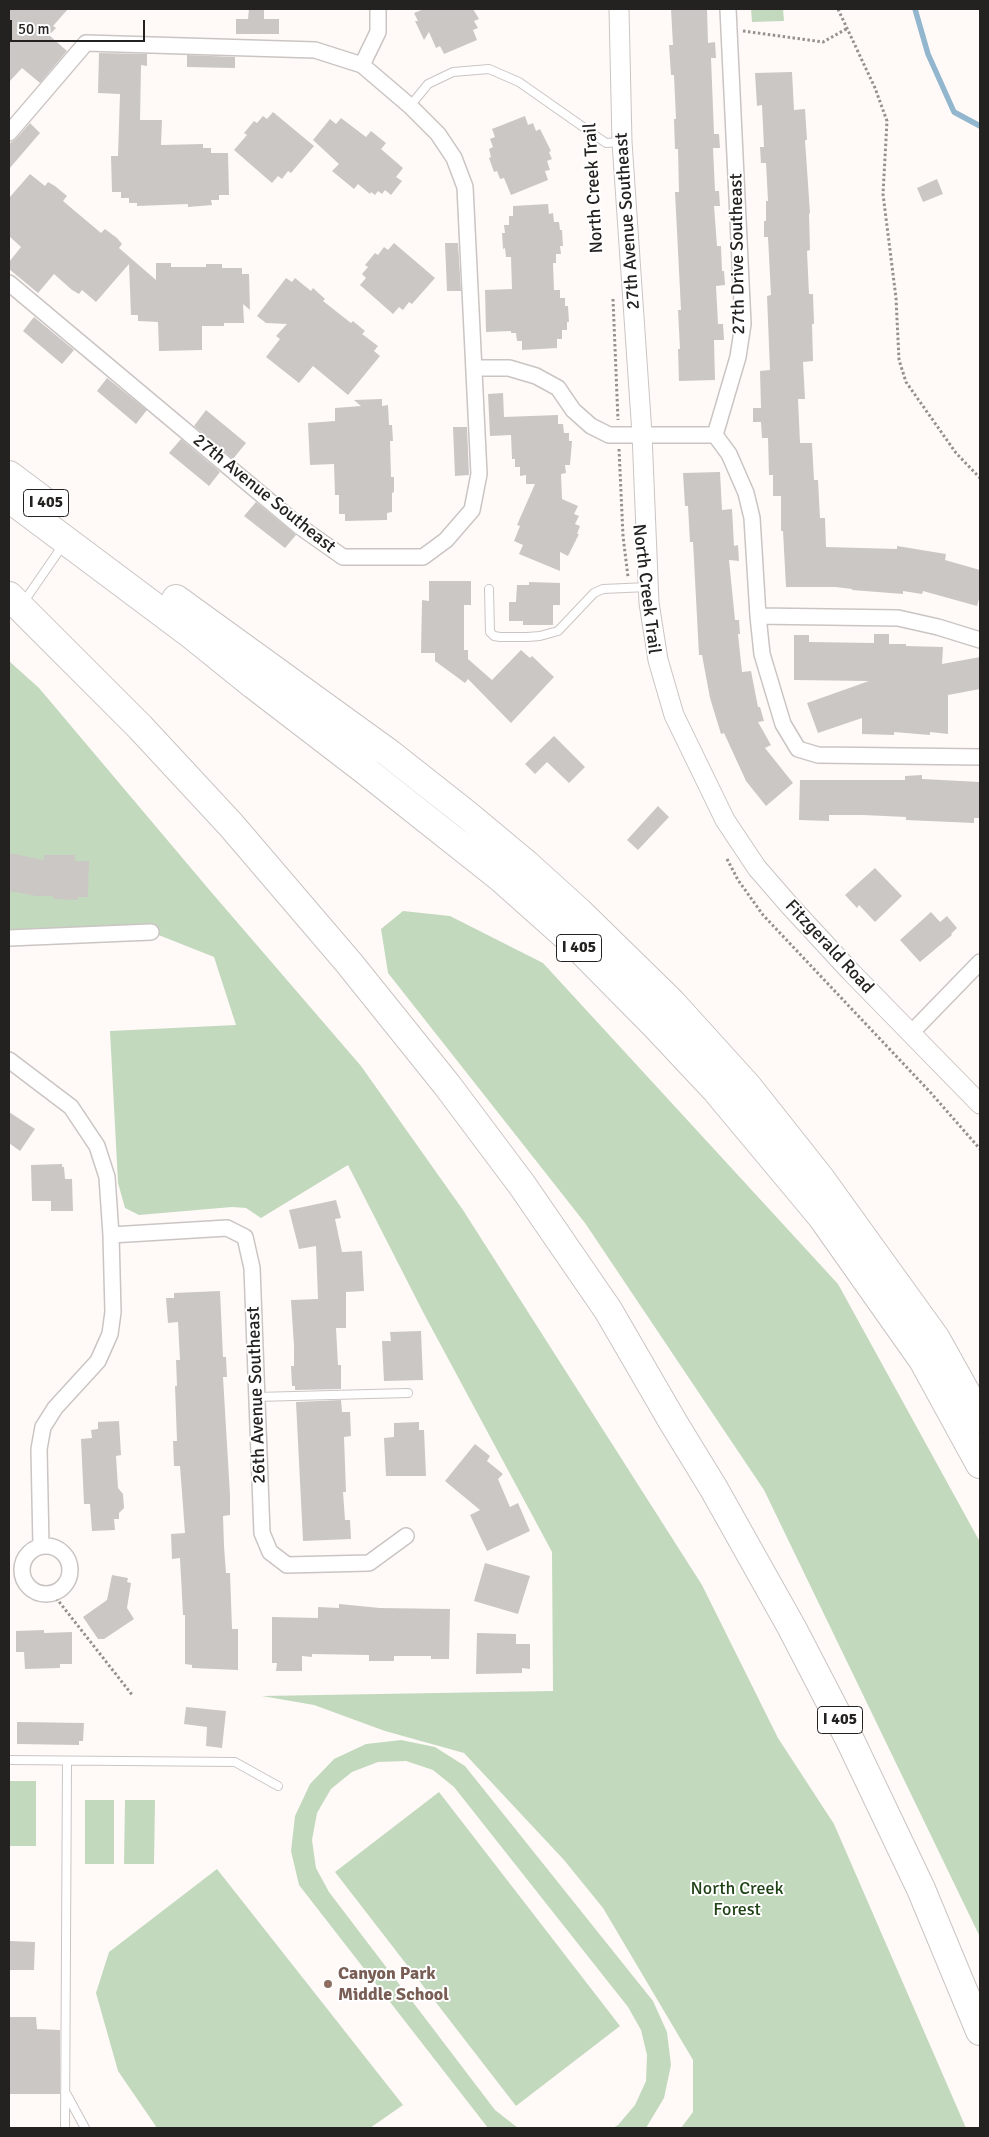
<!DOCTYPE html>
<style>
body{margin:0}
#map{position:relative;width:989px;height:2137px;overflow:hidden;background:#fffaf8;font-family:Signika,sans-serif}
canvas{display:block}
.frame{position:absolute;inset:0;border:10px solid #242221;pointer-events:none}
.scale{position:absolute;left:10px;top:20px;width:135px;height:22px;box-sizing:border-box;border:2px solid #242221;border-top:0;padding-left:6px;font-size:15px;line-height:18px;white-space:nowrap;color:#242221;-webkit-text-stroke:4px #fff;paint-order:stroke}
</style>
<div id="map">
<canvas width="989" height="2137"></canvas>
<div class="frame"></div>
<div class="scale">50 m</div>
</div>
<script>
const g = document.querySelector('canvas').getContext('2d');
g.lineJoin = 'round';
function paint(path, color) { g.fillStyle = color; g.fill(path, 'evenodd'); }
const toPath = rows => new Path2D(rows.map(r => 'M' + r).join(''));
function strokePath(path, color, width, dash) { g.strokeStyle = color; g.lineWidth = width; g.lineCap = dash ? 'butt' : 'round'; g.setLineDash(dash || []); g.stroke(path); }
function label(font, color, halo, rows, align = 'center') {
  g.font = font + ' Signika,sans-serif'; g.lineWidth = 4; g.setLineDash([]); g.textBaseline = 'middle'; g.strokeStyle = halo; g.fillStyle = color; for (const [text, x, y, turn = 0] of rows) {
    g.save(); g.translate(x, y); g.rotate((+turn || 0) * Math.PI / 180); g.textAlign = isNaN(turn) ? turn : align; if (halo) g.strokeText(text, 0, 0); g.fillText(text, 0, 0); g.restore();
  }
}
paint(toPath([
 [751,9,783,9,784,21,752,22],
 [9,661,39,688,212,893,361,1066,463,1210,702,1585,778,1738,834,1824,966,2128,681,2128,693,2112,693,2060,603,1908,564,1860,464,1753,385,1731,314,1705,262,1696,553,1691,552,1552,423,1312,348,1165,261,1218,246,1208,232,1207,139,1215,125,1208,118,1183,110,1031,236,1025,214,957,151,932,9,938],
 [403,911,450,916,543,963,838,1284,980,1542,980,1937,764,1490,585,1223,388,973,381,929],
 [401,1740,435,1747,465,1766,653,2001,667,2032,671,2065,664,2098,646,2128,613,2128,618,2125,635,2105,646,2081,647,2055,641,2030,628,2007,454,1787,433,1770,406,1761,378,1762,352,1772,331,1789,317,1813,312,1840,316,1868,329,1892,495,2110,518,2128,488,2128,299,1885,291,1851,295,1816,310,1784,334,1759,366,1744],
 [9,1781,36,1781,36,1846,9,1846],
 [439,1792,620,2026,516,2106,335,1872],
 [85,1800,114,1800,114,1864,85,1864],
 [125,1800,155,1800,154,1864,124,1864],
 [217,1869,403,2105,370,2128,157,2128,118,2071,96,1993,109,1952]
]), '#c3d9bd');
strokePath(toPath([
 [915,9,928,54,954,112,980,126]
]), '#91b6cd', 5.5);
paint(toPath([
 [9,9,68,9,53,26,56,28,49,35,67,51,40,83,22,68,9,82],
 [249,9,264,9,264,19,279,19,279,34,236,34,236,19,248,19],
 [424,9,473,9,479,19,474,21,478,28,473,30,477,40,444,54,440,46,436,48,429,32,424,40,415,21,418,21,414,13],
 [671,9,707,9,708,43,715,42,716,58,711,58,714,134,719,134,720,148,713,148,715,191,719,191,720,206,714,206,717,246,721,246,722,271,724,271,725,285,716,286,718,324,723,324,724,340,714,340,715,380,679,381,678,349,680,349,678,310,681,310,675,192,679,192,678,149,675,149,674,119,676,119,674,75,671,75,669,45,673,45],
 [99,53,147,54,147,66,141,65,140,120,162,120,161,145,203,144,203,148,211,148,211,153,228,153,229,195,219,195,219,200,211,200,212,205,188,207,188,204,137,206,137,203,129,203,129,198,121,198,121,192,112,192,111,156,118,156,120,94,98,93],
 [187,55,235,57,235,68,187,67],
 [792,72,794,110,805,109,807,140,805,140,810,213,809,214,810,250,807,251,809,294,813,294,814,324,812,324,813,361,803,362,805,399,798,399,800,443,812,443,814,480,818,480,820,518,825,518,826,547,897,549,897,546,946,554,945,560,980,570,980,595,977,606,923,591,922,594,903,591,903,594,852,590,852,589,835,587,786,587,783,531,781,531,781,496,773,496,773,475,769,475,768,438,762,438,761,422,753,422,753,408,761,408,760,371,770,370,767,296,771,295,768,237,764,237,764,221,766,221,766,201,768,201,766,163,761,163,760,147,764,147,762,105,757,106,755,73],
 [273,112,314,146,291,173,288,171,282,179,278,176,272,183,234,150,247,135,244,133,254,121,257,123,263,116,267,119],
 [525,116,528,125,533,123,536,131,540,129,551,151,549,152,552,159,547,161,550,170,545,171,548,180,511,195,504,178,500,179,497,171,494,172,489,158,491,157,489,149,493,147,490,139,495,137,492,129],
 [341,118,366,137,371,131,386,143,381,149,403,168,396,177,402,181,391,195,385,190,382,194,378,191,375,195,371,192,370,194,358,184,354,189,332,171,339,164,313,140,330,119,336,124],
 [30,123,40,133,9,169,9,144,16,139],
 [30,174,45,186,48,182,55,186,67,196,63,201,101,233,105,229,117,238,122,244,119,248,156,280,156,263,171,263,171,267,206,267,206,264,222,264,222,268,242,268,242,274,249,274,250,310,243,304,244,323,224,323,224,326,202,326,202,350,159,351,158,322,138,321,138,315,131,315,129,264,96,302,82,290,79,294,72,290,54,274,38,293,9,269,9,262,21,247,9,236,9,198],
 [937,179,943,194,923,202,917,188],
 [548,204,549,214,553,213,554,222,559,222,560,230,562,230,563,246,560,246,561,254,556,254,556,263,553,263,554,290,560,290,560,298,565,298,565,306,568,306,569,322,567,322,567,330,562,330,562,339,557,339,557,348,522,350,522,341,517,341,516,333,511,333,511,331,486,332,485,290,512,289,511,257,506,257,505,248,503,249,502,233,505,233,504,225,509,225,509,216,513,216,513,206],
 [394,243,435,278,412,304,409,302,403,310,399,307,393,314,360,285,366,278,362,274,368,267,365,265,375,253,378,255,384,247,388,250],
 [445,243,458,243,461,291,447,291],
 [286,278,292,282,295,278,311,291,313,288,325,299,323,301,351,323,353,321,365,331,362,334,378,346,374,351,380,356,348,395,313,366,299,383,266,357,280,339,276,336,287,324,266,323,257,316],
 [34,317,74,350,62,364,23,331],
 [107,378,147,410,136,424,97,391],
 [503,393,504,417,558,415,558,424,563,424,564,433,569,433,569,441,572,441,570,465,565,465,566,473,561,474,562,499,578,506,574,514,579,516,575,524,580,526,577,534,579,534,568,556,560,552,560,571,519,554,523,545,514,541,520,526,517,525,535,484,526,484,526,475,520,476,520,467,515,467,515,459,512,459,511,435,490,436,488,394],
 [382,399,382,406,388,405,389,425,392,425,393,441,390,441,391,477,394,477,394,492,392,493,392,512,387,513,387,520,345,521,345,514,339,514,339,495,335,495,334,464,310,465,308,423,335,421,335,408,361,406,354,400],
 [206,410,246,443,233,459,194,426],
 [453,427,467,427,469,475,455,476],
 [181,439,220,472,209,486,169,453],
 [720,472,722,510,732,509,734,546,738,545,739,561,729,560,735,620,739,620,740,634,738,634,742,672,751,671,758,707,760,707,764,721,758,722,771,745,765,748,793,783,766,806,746,781,724,733,721,734,710,698,702,655,699,655,693,542,690,542,688,506,685,506,683,473],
 [256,502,296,535,285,548,244,516],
 [429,581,471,581,471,605,464,605,464,650,468,650,468,659,492,680,521,650,530,658,532,656,554,677,511,723,468,679,465,683,435,661,435,653,421,653,422,600,429,601],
 [529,582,560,583,560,605,553,605,553,625,523,625,523,621,509,621,509,602,516,602,517,585,529,585],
 [874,634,889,634,889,644,906,644,906,646,943,647,942,664,980,657,980,689,948,695,948,734,930,732,930,735,894,732,894,735,862,734,862,718,818,733,807,703,869,681,794,680,794,635,809,635,809,642,874,643],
 [554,736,585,767,569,783,547,762,535,774,525,764],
 [922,775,922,779,980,782,980,818,974,818,974,823,906,820,906,817,863,815,829,815,829,821,799,820,800,780,905,780,905,776],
 [658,806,669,817,638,850,627,840],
 [9,853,44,860,44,855,75,855,75,861,89,861,88,897,78,897,78,900,53,899,53,896,37,896,9,891],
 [875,868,902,896,875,922,859,905,857,908,845,895],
 [931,912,940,922,947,916,957,928,951,934,952,935,920,962,900,940],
 [9,1112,35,1129,20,1151,9,1143],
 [62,1164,62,1167,64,1167,65,1179,72,1179,73,1211,51,1211,51,1201,32,1201,31,1165],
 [336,1200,341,1218,335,1219,342,1252,362,1251,364,1291,346,1292,346,1328,336,1328,338,1365,341,1365,341,1389,295,1390,295,1386,292,1386,291,1366,294,1366,294,1346,291,1300,318,1299,316,1246,299,1249,289,1210],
 [220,1291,223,1357,226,1357,227,1377,223,1377,230,1495,230,1515,223,1516,224,1546,226,1573,230,1573,232,1629,238,1629,238,1670,192,1668,192,1665,185,1664,185,1615,183,1615,180,1558,172,1559,171,1534,185,1533,180,1466,174,1466,173,1441,177,1441,175,1386,177,1386,176,1360,180,1360,178,1322,168,1323,166,1298,174,1298,174,1293],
 [421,1331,423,1380,384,1381,382,1341,391,1341,390,1332],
 [341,1400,342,1412,350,1412,351,1436,344,1437,346,1492,343,1492,345,1520,350,1520,351,1539,303,1541,296,1402],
 [119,1421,121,1455,116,1456,118,1488,123,1494,124,1508,119,1513,119,1519,114,1519,115,1530,92,1531,90,1504,84,1504,81,1439,92,1438,91,1430,98,1429,98,1422],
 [419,1422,419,1430,424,1430,426,1476,386,1476,384,1438,394,1437,394,1423],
 [475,1444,490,1456,487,1461,503,1474,498,1479,510,1507,518,1503,530,1531,487,1551,470,1515,480,1510,445,1481],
 [485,1563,530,1576,518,1614,474,1601],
 [112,1575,128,1578,127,1582,131,1583,127,1608,134,1619,104,1639,98,1639,83,1617,107,1600],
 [339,1604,380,1608,450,1609,449,1659,431,1659,431,1656,394,1656,394,1661,369,1661,369,1655,312,1654,312,1657,302,1656,302,1671,276,1671,277,1663,272,1663,272,1617,318,1618,318,1607,339,1608],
 [44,1630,44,1633,72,1632,72,1664,60,1664,60,1668,25,1669,24,1652,16,1652,16,1631],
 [477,1633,516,1634,516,1644,530,1644,530,1669,522,1668,522,1673,476,1674],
 [186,1707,226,1711,222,1748,206,1746,207,1727,184,1724],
 [17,1722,84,1723,83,1741,79,1741,79,1745,17,1744],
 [10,1941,35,1942,34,1970,9,1970],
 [9,2017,36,2017,37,2029,60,2030,60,2094,9,2094]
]), '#cbc7c4');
const service = toPath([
 [410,106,428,84,453,72,489,69,519,82,606,143,621,142],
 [489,589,490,632,494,636,500,637,527,637,540,636,558,631,594,593,603,589,648,587],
 [23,603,63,545],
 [256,1397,408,1393],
 [9,1760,235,1762,278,1786],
 [67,2095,85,2128],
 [65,2128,67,1762]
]);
const minor = toPath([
 [9,133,86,43,315,50,362,65],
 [9,283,299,526,343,557,423,557,446,540,472,510,479,474,465,187,454,158,438,134,410,106,362,65,378,32,378,9],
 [474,368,509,368,536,376,558,388,573,410,591,426,609,435,715,435],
 [715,435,729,454,746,493,752,518,758,616,762,654,783,724,798,749,818,755,980,757],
 [715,435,738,357,743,324,728,9],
 [758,616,898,618,938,627,980,640],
 [9,938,151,932],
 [912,1032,980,962],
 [9,1060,71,1107,97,1146,107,1177,111,1235,113,1312,110,1334,98,1361,55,1408,43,1427,39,1449,41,1546],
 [111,1235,227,1228,245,1237,252,1268,262,1533,270,1552,287,1565,369,1563,406,1536],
 '22 1570a24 24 0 1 1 48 0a24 24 0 1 1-48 0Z'
]);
const tertiary = toPath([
 [619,9,622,142,642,434,649,603,658,660,674,715,725,820,757,868,790,906,851,972,980,1104]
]);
const motorway = toPath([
 [9,475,45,502],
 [9,498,192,635,254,685,366,771,501,878,574,943,655,1025,716,1090,822,1217,923,1360,980,1464],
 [9,596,140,727,231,825,349,963,447,1085,522,1185,608,1310,673,1422,714,1489,792,1628,849,1738,921,1889,980,2031],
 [176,599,390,754,466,814,526,864,579,912,671,1002,748,1087,820,1178,936,1339,980,1418]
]);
strokePath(service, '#cac5c3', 10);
strokePath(minor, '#cac5c3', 18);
strokePath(tertiary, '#cac5c3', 21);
strokePath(motorway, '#cac5c3', 30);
strokePath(toPath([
 [838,9,875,88,887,121,883,194,896,298,899,360,906,382,956,453,980,478],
 [743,31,823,42,848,28],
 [613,299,618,420],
 [619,449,623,536,628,577],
 [727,859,738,880,763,915,931,1093,980,1149],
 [53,1594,133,1696]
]), '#94918f', 3, [2.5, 2.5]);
strokePath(service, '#fff', 8);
strokePath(minor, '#fff', 15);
strokePath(tertiary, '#fff', 19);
strokePath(motorway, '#fff', 28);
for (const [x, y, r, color] of [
 [328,1984,5,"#8d6e63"]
]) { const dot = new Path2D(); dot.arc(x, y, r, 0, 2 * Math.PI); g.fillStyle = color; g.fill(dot); strokePath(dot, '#fff', 2); }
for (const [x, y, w] of [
 [46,503,45],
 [579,948,45],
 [840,1720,45]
]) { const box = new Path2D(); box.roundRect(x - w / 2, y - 13.5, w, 27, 4); g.fillStyle = '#fff'; g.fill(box); strokePath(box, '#242221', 1); }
label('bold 16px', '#242221', null, [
 ["I 405",46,503],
 ["I 405",579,948],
 ["I 405",840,1720]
]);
label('18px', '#242221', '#fff', [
 ["North Creek Trail",594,188,-93],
 ["27th Avenue Southeast",628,221,-94],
 ["27th Drive Southeast",738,254,-91],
 ["27th Avenue Southeast",264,494,39],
 ["North Creek Trail",646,589,83],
 ["Fitzgerald Road",829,947,47],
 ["26th Avenue Southeast",257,1395,-92]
]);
label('18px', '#1f4216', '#fff', [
 ["North Creek",737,1889],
 ["Forest",737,1910]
]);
label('bold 18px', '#785e54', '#fff', [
 ["Canyon Park",338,1974],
 ["Middle School",338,1995]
], 'left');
</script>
